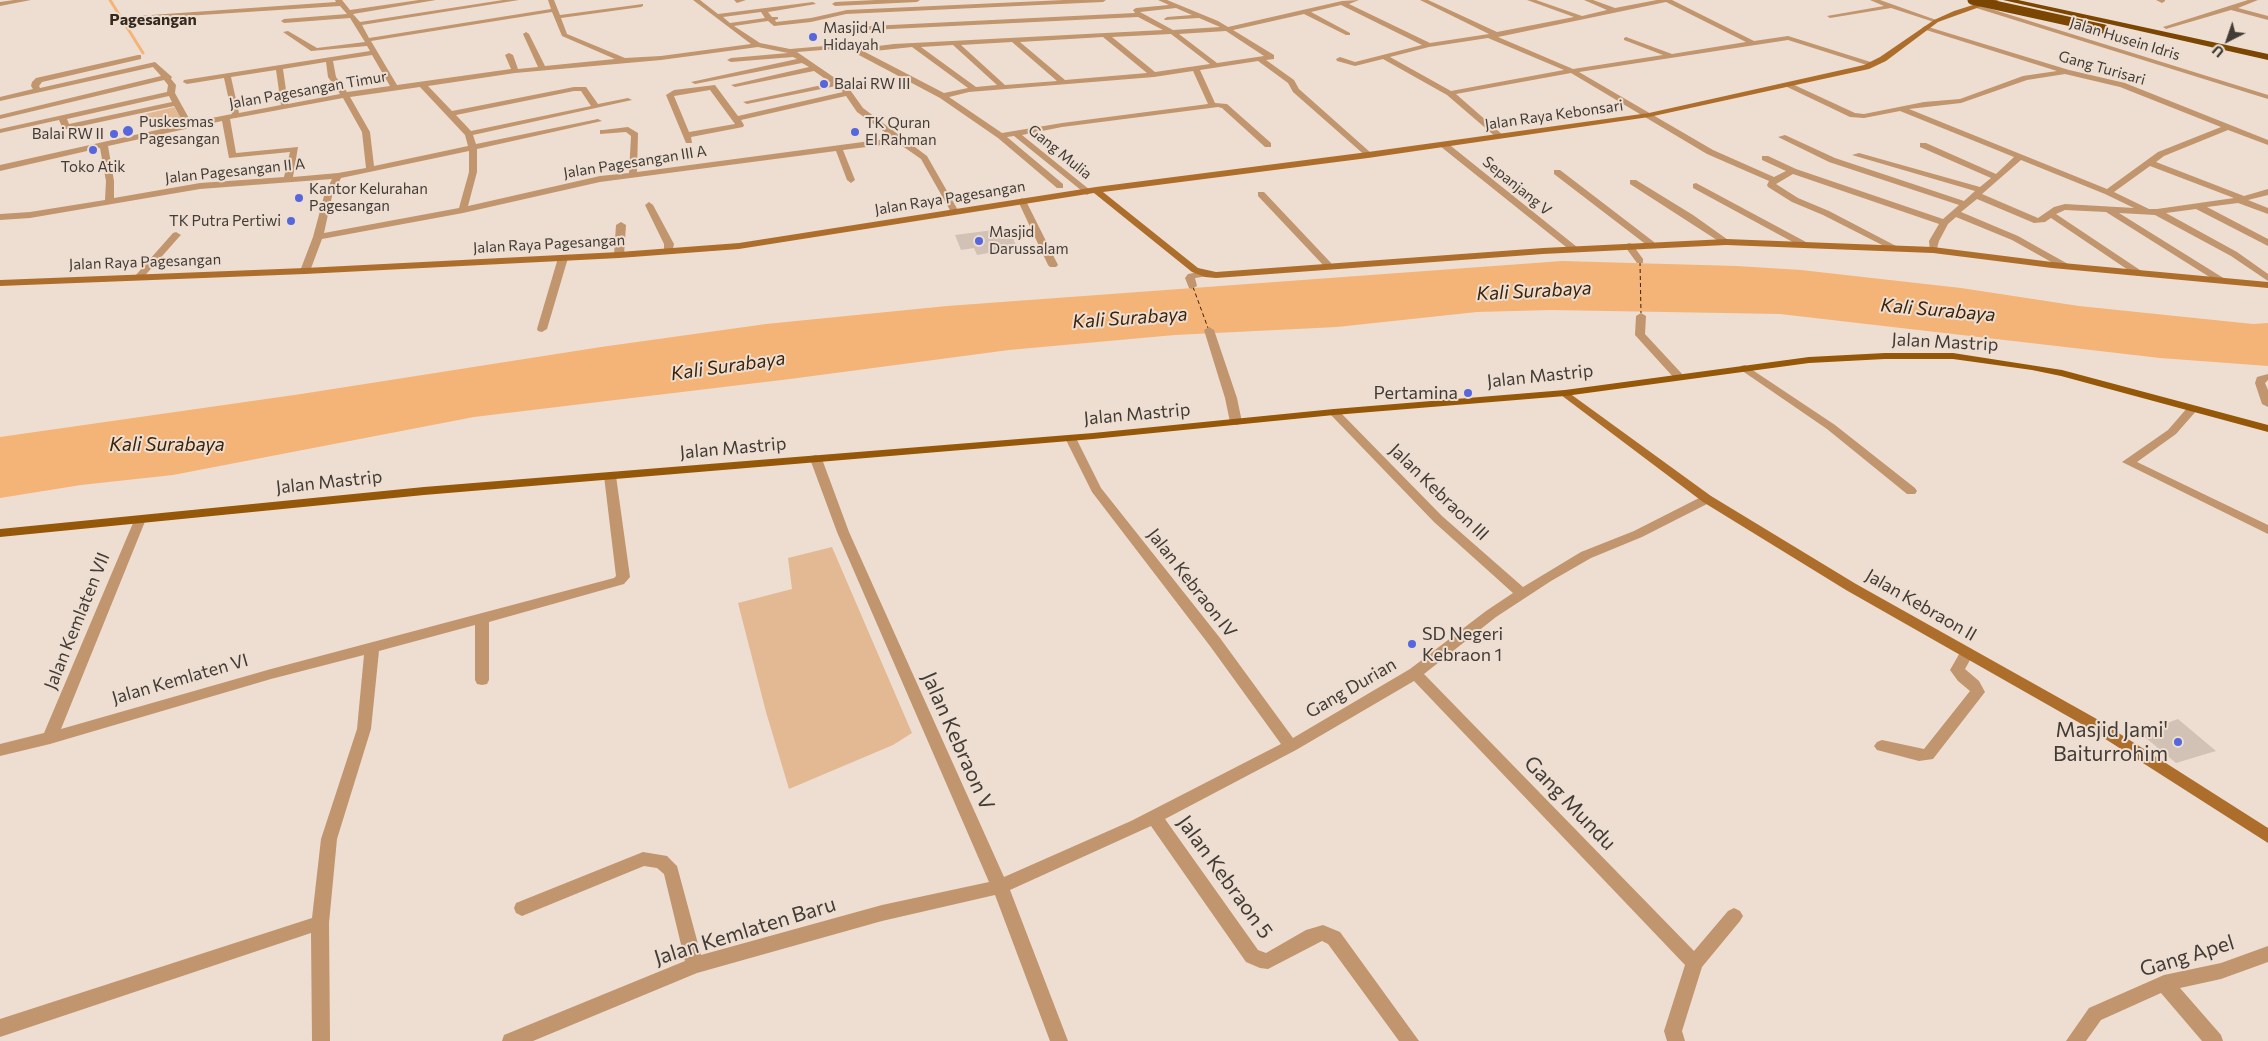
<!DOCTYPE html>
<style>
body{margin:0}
#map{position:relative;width:2268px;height:1041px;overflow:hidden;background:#eeded1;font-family:Commissioner,sans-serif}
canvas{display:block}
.north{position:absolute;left:2203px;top:15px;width:50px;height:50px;-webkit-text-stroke:4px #eeded1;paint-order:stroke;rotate:221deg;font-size:14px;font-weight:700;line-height:20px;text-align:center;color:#423c36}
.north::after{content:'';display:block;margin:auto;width:18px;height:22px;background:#423c36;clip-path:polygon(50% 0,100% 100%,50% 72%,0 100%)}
</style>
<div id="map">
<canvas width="2268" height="1041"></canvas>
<div class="north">U</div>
</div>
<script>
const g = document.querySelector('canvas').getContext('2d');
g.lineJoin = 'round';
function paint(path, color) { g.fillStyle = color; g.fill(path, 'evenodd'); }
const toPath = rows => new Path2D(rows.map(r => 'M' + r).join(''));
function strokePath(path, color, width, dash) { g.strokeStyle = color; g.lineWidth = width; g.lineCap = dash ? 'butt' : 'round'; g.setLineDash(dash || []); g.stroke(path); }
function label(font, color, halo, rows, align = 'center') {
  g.font = font + ' Commissioner,sans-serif'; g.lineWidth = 4; g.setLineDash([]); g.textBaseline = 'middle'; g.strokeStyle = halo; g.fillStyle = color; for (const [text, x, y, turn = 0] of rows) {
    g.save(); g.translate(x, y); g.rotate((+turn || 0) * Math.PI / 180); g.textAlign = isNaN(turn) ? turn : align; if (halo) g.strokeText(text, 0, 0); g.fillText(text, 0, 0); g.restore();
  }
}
paint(toPath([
 [174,107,182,120,153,127,145,114],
 [832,547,912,733,893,745,789,789,766,712,738,603,792,589,788,558]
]), '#e3b993');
paint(toPath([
 [1562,261,1737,266,1801,270,1961,288,2079,306,2253,324,2268,323,2268,366,2160,358,1780,314,1551,310,1477,312,1337,327,1175,335,1009,350,790,379,474,417,173,475,81,485,0,498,0,437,301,394,601,347,766,324,947,306]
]), '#f4b477');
strokePath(toPath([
 [110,0,143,53]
]), '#f4b477', 3);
strokePath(toPath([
 [1640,262,1641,313],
 [1193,287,1208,328]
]), '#3c2308', 1, [4, 3]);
paint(toPath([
 [1009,228,1017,248,977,255,974,248,961,250,955,235],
 [2178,719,2216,751,2176,763,2140,733]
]), '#d1c2b5');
paint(toPath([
 [14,0,31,0,0,6,0,2,14,0],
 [335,0,342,0,350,10,419,0,436,0,353,14,360,22,503,0,519,0,362,25,369,38,551,9,548,0,554,0,560,15,643,4,643,6,641,7,561,18,567,34,625,58,661,56,751,44,693,0,700,0,718,14,813,2,816,4,768,12,772,17,778,17,778,19,775,20,776,22,811,18,847,10,1064,0,1106,0,1103,2,846,14,811,22,774,26,768,21,734,26,760,43,790,49,848,44,862,48,894,44,1163,30,1138,17,870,30,867,28,870,26,1135,13,1133,10,1136,8,1169,5,1158,0,1167,0,1218,21,1228,27,1342,1,1359,0,1349,4,1430,43,1489,34,1420,0,1428,0,1497,32,1574,17,1527,0,1536,0,1582,16,1607,10,1584,0,1593,0,1615,8,1657,0,1672,0,1754,41,1788,36,1877,64,1870,66,1788,40,1579,72,1713,150,1774,177,1786,171,1762,160,1762,156,1768,156,1796,169,1943,219,1959,205,1829,162,1778,137,1785,135,1835,158,1964,201,1975,191,1852,155,1859,153,1980,187,1991,178,1920,147,1920,143,1926,143,1996,174,2014,157,1900,111,1864,118,1850,117,1783,85,1790,83,1855,113,1864,114,1924,102,1960,99,2023,76,2057,71,1923,29,1922,28,1925,26,2069,70,2125,83,2268,140,2268,145,2228,130,2164,156,2156,162,2244,196,2268,189,2268,195,2248,200,2268,208,2268,214,2238,203,2207,207,2268,239,2268,246,2196,209,2166,213,2237,252,2268,274,2268,281,2231,256,2155,215,2119,213,2225,279,2225,283,2219,283,2106,212,2065,210,2056,214,2143,272,2143,276,2137,276,2051,218,2045,222,2034,223,1977,199,1961,212,2018,236,2068,264,2068,268,2062,268,2012,240,1956,217,1948,224,1939,241,1936,252,1930,252,1929,241,1939,224,1793,174,1776,184,1798,198,1829,211,1898,247,1896,249,1890,249,1823,215,1792,202,1768,187,1767,185,1769,181,1707,154,1571,73,1456,94,1504,136,1497,138,1447,95,1383,59,1355,66,1337,61,1336,59,1340,57,1355,62,1422,45,1341,5,1311,12,1350,33,1350,35,1346,35,1304,14,1233,30,1274,55,1274,59,1266,60,1294,80,1299,89,1371,153,1372,155,1368,158,1293,92,1288,83,1258,61,1200,70,1215,103,1227,104,1271,143,1271,147,1265,147,1222,108,1218,107,1062,127,1022,135,1090,190,1091,192,1087,195,1014,136,1007,137,1063,184,1063,188,1057,188,998,138,940,98,857,54,857,51,848,48,797,52,848,87,863,108,927,156,959,212,958,214,951,212,921,159,898,143,843,150,855,180,851,183,847,180,836,151,600,182,463,213,322,239,310,271,305,274,300,271,313,237,324,196,332,179,200,189,30,218,0,220,0,214,30,212,105,200,106,181,100,148,0,171,0,165,184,124,174,106,68,129,63,129,59,120,0,133,0,129,167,92,168,85,164,80,0,119,0,115,161,76,153,67,0,101,0,97,33,89,31,86,32,82,36,78,138,55,141,55,141,59,42,82,39,86,40,88,155,62,172,77,171,79,176,85,175,93,191,122,232,114,224,78,187,84,183,82,184,80,370,51,367,46,311,51,283,32,288,31,317,48,365,42,350,18,284,23,281,21,284,19,347,14,340,6,139,19,137,18,137,16,336,2,335,0],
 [1666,2,1746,42,1672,54,1626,37,1624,38,1624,40,1663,55,1573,69,1498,37,1666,2],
 [1176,8,1192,15,1167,17,1164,19,1165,20,1199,18,1220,27,1173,30,1140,12,1176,8],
 [552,12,562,36,615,59,545,66,529,34,526,32,523,34,538,67,518,69,513,55,509,53,505,55,511,69,397,85,371,41,552,12],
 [761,12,765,18,730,23,723,17,761,12],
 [1226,31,1264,56,1217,63,1179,34,1226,31],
 [1171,34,1210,64,1155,72,1112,37,1171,34],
 [1103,37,1147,73,1065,80,1020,42,1103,37],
 [1488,38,1564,70,1451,91,1390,57,1429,47,1488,38],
 [1012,42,1057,81,1005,85,961,45,1012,42],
 [953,45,997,85,976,87,921,47,953,45],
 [758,47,788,53,731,58,727,60,731,62,793,57,797,59,691,82,695,84,802,63,809,67,731,85,735,87,814,71,831,83,743,102,747,104,836,86,843,92,738,116,715,85,674,90,666,95,686,143,692,143,691,137,743,127,744,125,741,120,846,96,857,112,893,138,637,172,638,133,628,127,603,130,600,130,600,134,626,132,631,136,629,173,600,176,468,206,477,172,477,149,602,121,598,119,476,144,473,135,632,100,628,98,598,104,586,87,574,87,452,111,428,86,515,73,661,60,758,47],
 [912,47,968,88,944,93,865,52,912,47],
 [372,55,390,86,347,92,336,77,333,61,372,55],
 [326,62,328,77,340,94,288,104,283,69,326,62],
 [276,70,281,105,239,113,231,77,276,70],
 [1193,71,1208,104,1062,123,1002,133,949,97,969,92,1154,77,1193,71],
 [2065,74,2120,87,2221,127,2158,152,2107,189,1909,109,1961,103,2027,80,2065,74],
 [420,87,465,135,468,146,374,166,370,132,350,97,420,87],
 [710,90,735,124,689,132,674,96,710,90],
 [574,91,581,91,591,106,471,131,456,115,574,91],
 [169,96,172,102,69,124,67,119,169,96],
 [343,98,362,132,366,168,338,173,293,177,298,147,236,153,230,119,343,98],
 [222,121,229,158,290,152,284,177,200,183,114,198,114,181,108,146,222,121],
 [469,151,469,172,459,208,324,233,332,196,341,178,469,151],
 [2021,160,2105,194,2134,208,2065,204,2054,207,2038,218,1982,194,2021,160],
 [2150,166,2234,198,2157,209,2149,209,2114,192,2150,166],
 [734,0,746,0,737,3,734,0],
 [876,0,920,0,917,2,835,6,832,4,835,2,876,0],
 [1870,0,1880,0,1939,21,1934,22,1891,8,1830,18,1827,16,1884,6,1870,0],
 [2156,0,2165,0,2165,1,2162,3,2156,0],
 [2248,0,2258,0,2238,8,2268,16,2268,20,2231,10,2166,29,2163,27,2248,0],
 [1975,4,2268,95,2268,99,1973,7,1972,6,1975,4],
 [1440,142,1446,142,1577,247,1577,251,1571,251,1440,146,1440,142],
 [1554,170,1560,170,1654,242,1654,246,1648,246,1554,174,1554,170],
 [1630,180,1636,180,1693,215,1731,242,1729,244,1723,244,1630,184,1630,180],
 [1696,183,1806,242,1808,244,1803,247,1800,246,1693,188,1693,184,1696,183],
 [1258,192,1264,192,1331,263,1331,267,1325,267,1258,196,1258,192],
 [1022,198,1026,201,1058,265,1056,267,1050,267,1048,265,1018,201,1022,198],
 [649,202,653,205,674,244,672,253,669,254,664,251,664,244,645,205,649,202],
 [621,222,626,225,624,255,619,258,614,255,616,225,621,222],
 [176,232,181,235,179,237,141,280,135,280,135,276,173,233,176,232],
 [1629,243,1632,244,1643,259,1643,263,1637,263,1626,248,1624,246,1629,243],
 [563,255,568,258,547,329,542,332,538,331,537,329,558,258,563,255],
 [1205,271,1208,272,1208,276,1195,278,1197,286,1192,289,1189,288,1185,278,1188,274,1205,271],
 [1641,313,1646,316,1645,334,1683,375,1684,377,1683,379,1675,379,1635,335,1636,316,1641,313],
 [1209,327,1214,330,1237,398,1242,422,1240,424,1236,425,1230,422,1225,398,1204,330,1209,327],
 [1745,365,1835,425,1915,488,1917,491,1915,494,1907,494,1827,429,1741,370,1740,368,1741,366,1745,365],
 [2268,374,2268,380,2265,383,2268,390,2268,407,2262,404,2255,383,2257,377,2268,374],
 [2192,406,2198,409,2176,434,2137,462,2268,525,2268,534,2122,462,2168,430,2188,407,2192,406],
 [1334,409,1338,410,1442,516,1523,587,1581,552,1634,531,1703,496,1711,496,1713,499,1711,502,1642,537,1591,558,1551,581,1496,617,1424,674,1694,951,1728,911,1734,908,1740,911,1743,916,1740,921,1702,967,1682,1031,1685,1041,1667,1041,1664,1031,1685,965,1414,681,1296,750,1165,819,1258,950,1266,953,1306,930,1323,925,1340,932,1419,1041,1399,1041,1328,944,1322,941,1268,969,1260,968,1246,962,1151,826,1010,890,1068,1041,1050,1041,995,895,882,921,697,973,533,1041,502,1041,504,1035,685,961,664,874,657,868,644,866,522,916,516,913,514,908,516,903,643,852,667,856,677,866,701,955,882,905,989,882,837,532,810,459,812,456,816,455,822,459,849,532,1004,877,1131,821,1281,744,1210,646,1092,492,1065,438,1067,436,1075,436,1101,488,1220,638,1293,738,1410,669,1486,611,1513,593,1434,522,1330,414,1328,412,1334,409],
 [610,472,616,476,630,577,624,584,489,622,489,680,487,684,482,685,477,684,475,680,475,625,379,651,371,729,337,839,329,923,330,1041,312,1041,311,933,0,1037,0,1019,312,918,321,839,357,729,364,655,271,679,50,744,0,756,0,744,44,733,136,516,144,516,146,519,61,729,271,669,614,578,616,576,604,476,610,472],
 [1967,648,1972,649,1974,653,1965,669,1979,681,1985,692,1933,759,1919,761,1877,750,1874,746,1877,742,1882,740,1924,749,1970,691,1958,681,1950,670,1962,649,1967,648],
 [2268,946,2268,962,2221,979,2180,988,2221,1035,2223,1041,2202,1041,2161,993,2101,1020,2086,1041,2066,1041,2089,1008,2164,975,2221,963,2268,946]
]), '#c1956d');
paint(toPath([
 [1989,0,1999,0,1938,22,1886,61,1869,69,1649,117,1368,158,1103,192,1198,268,1216,272,1543,248,1726,239,1933,247,2052,262,2268,282,2268,288,2052,268,1933,253,1726,245,1543,254,1216,278,1205,277,1192,272,1094,193,739,249,619,258,305,274,0,286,0,280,305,268,619,252,739,243,1096,187,1368,152,1649,113,1864,65,1880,57,1934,20,1954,11,1989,0],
 [1565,390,1711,496,1856,584,2095,718,2268,828,2268,843,2085,726,1846,590,1703,502,1561,395,1559,393,1565,390]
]), '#ae6e2b');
paint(toPath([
 [1885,353,1953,353,2062,370,2268,425,2268,432,2061,376,2032,370,1953,359,1885,359,1809,363,1565,396,1334,415,1093,439,424,495,0,537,0,529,424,487,1093,433,1334,409,1565,390,1809,357,1885,353]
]), '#955708');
paint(toPath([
 [2003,0,2018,0,2268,54,2268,60,2003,0]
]), '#7a4601');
strokePath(toPath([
 [1972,0,2104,29]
]), '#7a4601', 9);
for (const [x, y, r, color] of [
 [813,37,5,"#5666dc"],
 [824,84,5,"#5666dc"],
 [128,131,6,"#5666dc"],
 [855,132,5,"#5666dc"],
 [114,134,5,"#5666dc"],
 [93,150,5,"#5666dc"],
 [299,198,5,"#5666dc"],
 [291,221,5,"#5666dc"],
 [979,241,5,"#5666dc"],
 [1468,393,5,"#5666dc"],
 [1412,644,5,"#5666dc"],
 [2178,742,5,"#5666dc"]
]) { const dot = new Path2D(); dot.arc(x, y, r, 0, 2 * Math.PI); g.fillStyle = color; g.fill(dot); strokePath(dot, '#eeded1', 2); }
label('15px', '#423c36', '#eeded1', [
 ["Masjid Al",823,28],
 ["Hidayah",823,45],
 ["Balai RW III",834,84],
 ["Puskesmas",139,122],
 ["Pagesangan",139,139],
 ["TK Quran",865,123],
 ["El Rahman",865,140],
 ["Balai RW II",104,134,"right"],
 ["Toko Atik",93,167,"center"],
 ["Kantor Kelurahan",309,189],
 ["Pagesangan",309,206],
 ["TK Putra Pertiwi",281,221,"right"],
 ["Masjid",989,232],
 ["Darussalam",989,249]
], 'left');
label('15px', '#423c36', '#eeded1', [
 ["Jalan Husein Idris",2125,39,17],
 ["Gang Turisari",2102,68,16],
 ["Jalan Pagesangan Timur",308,90,-10],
 ["Jalan Raya Kebonsari",1554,115,-8],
 ["Gang Mulia",1060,152,39],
 ["Jalan Pagesangan III A",635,162,-9],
 ["Jalan Pagesangan II A",235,171,-6],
 ["Sepanjang V",1517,186,39],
 ["Jalan Raya Pagesangan",950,198,-9],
 ["Jalan Raya Pagesangan",549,244,-3],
 ["Jalan Raya Pagesangan",145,262,-2]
]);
label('bold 16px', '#352a1f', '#eeded1', [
 ["Pagesangan",153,20]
]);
label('18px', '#423c36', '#eeded1', [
 ["Jalan Mastrip",1945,342,3],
 ["Jalan Mastrip",1540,376,-6],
 ["Jalan Mastrip",1137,414,-5],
 ["Jalan Mastrip",733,448,-5],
 ["Jalan Mastrip",329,482,-6],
 ["Jalan Kebraon III",1439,492,44],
 ["Jalan Kebraon IV",1192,583,52],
 ["Jalan Kebraon II",1921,605,30],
 ["Jalan Kemlaten VII",77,621,-68],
 ["Jalan Kemlaten VI",180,679,-16],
 ["Gang Durian",1351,688,-30]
]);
label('18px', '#423c36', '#eeded1', [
 ["Pertamina",1458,393],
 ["SD Negeri",1422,634,"left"],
 ["Kebraon 1",1422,655,"left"]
], 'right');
label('italic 19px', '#3c2308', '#eeded1', [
 ["Kali Surabaya",1534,291,-3],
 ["Kali Surabaya",1938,310,5],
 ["Kali Surabaya",1130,318,-4],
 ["Kali Surabaya",728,366,-8],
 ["Kali Surabaya",167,445]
]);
label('21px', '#423c36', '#eeded1', [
 ["Masjid Jami'",2168,730],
 ["Baiturrohim",2168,754]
], 'right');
label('21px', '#423c36', '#eeded1', [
 ["Jalan Kebraon V",958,741,66],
 ["Gang Mundu",1570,803,46],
 ["Jalan Kebraon 5",1225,877,54],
 ["Jalan Kemlaten Baru",745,931,-17],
 ["Gang Apel",2187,956,-17]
]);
</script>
